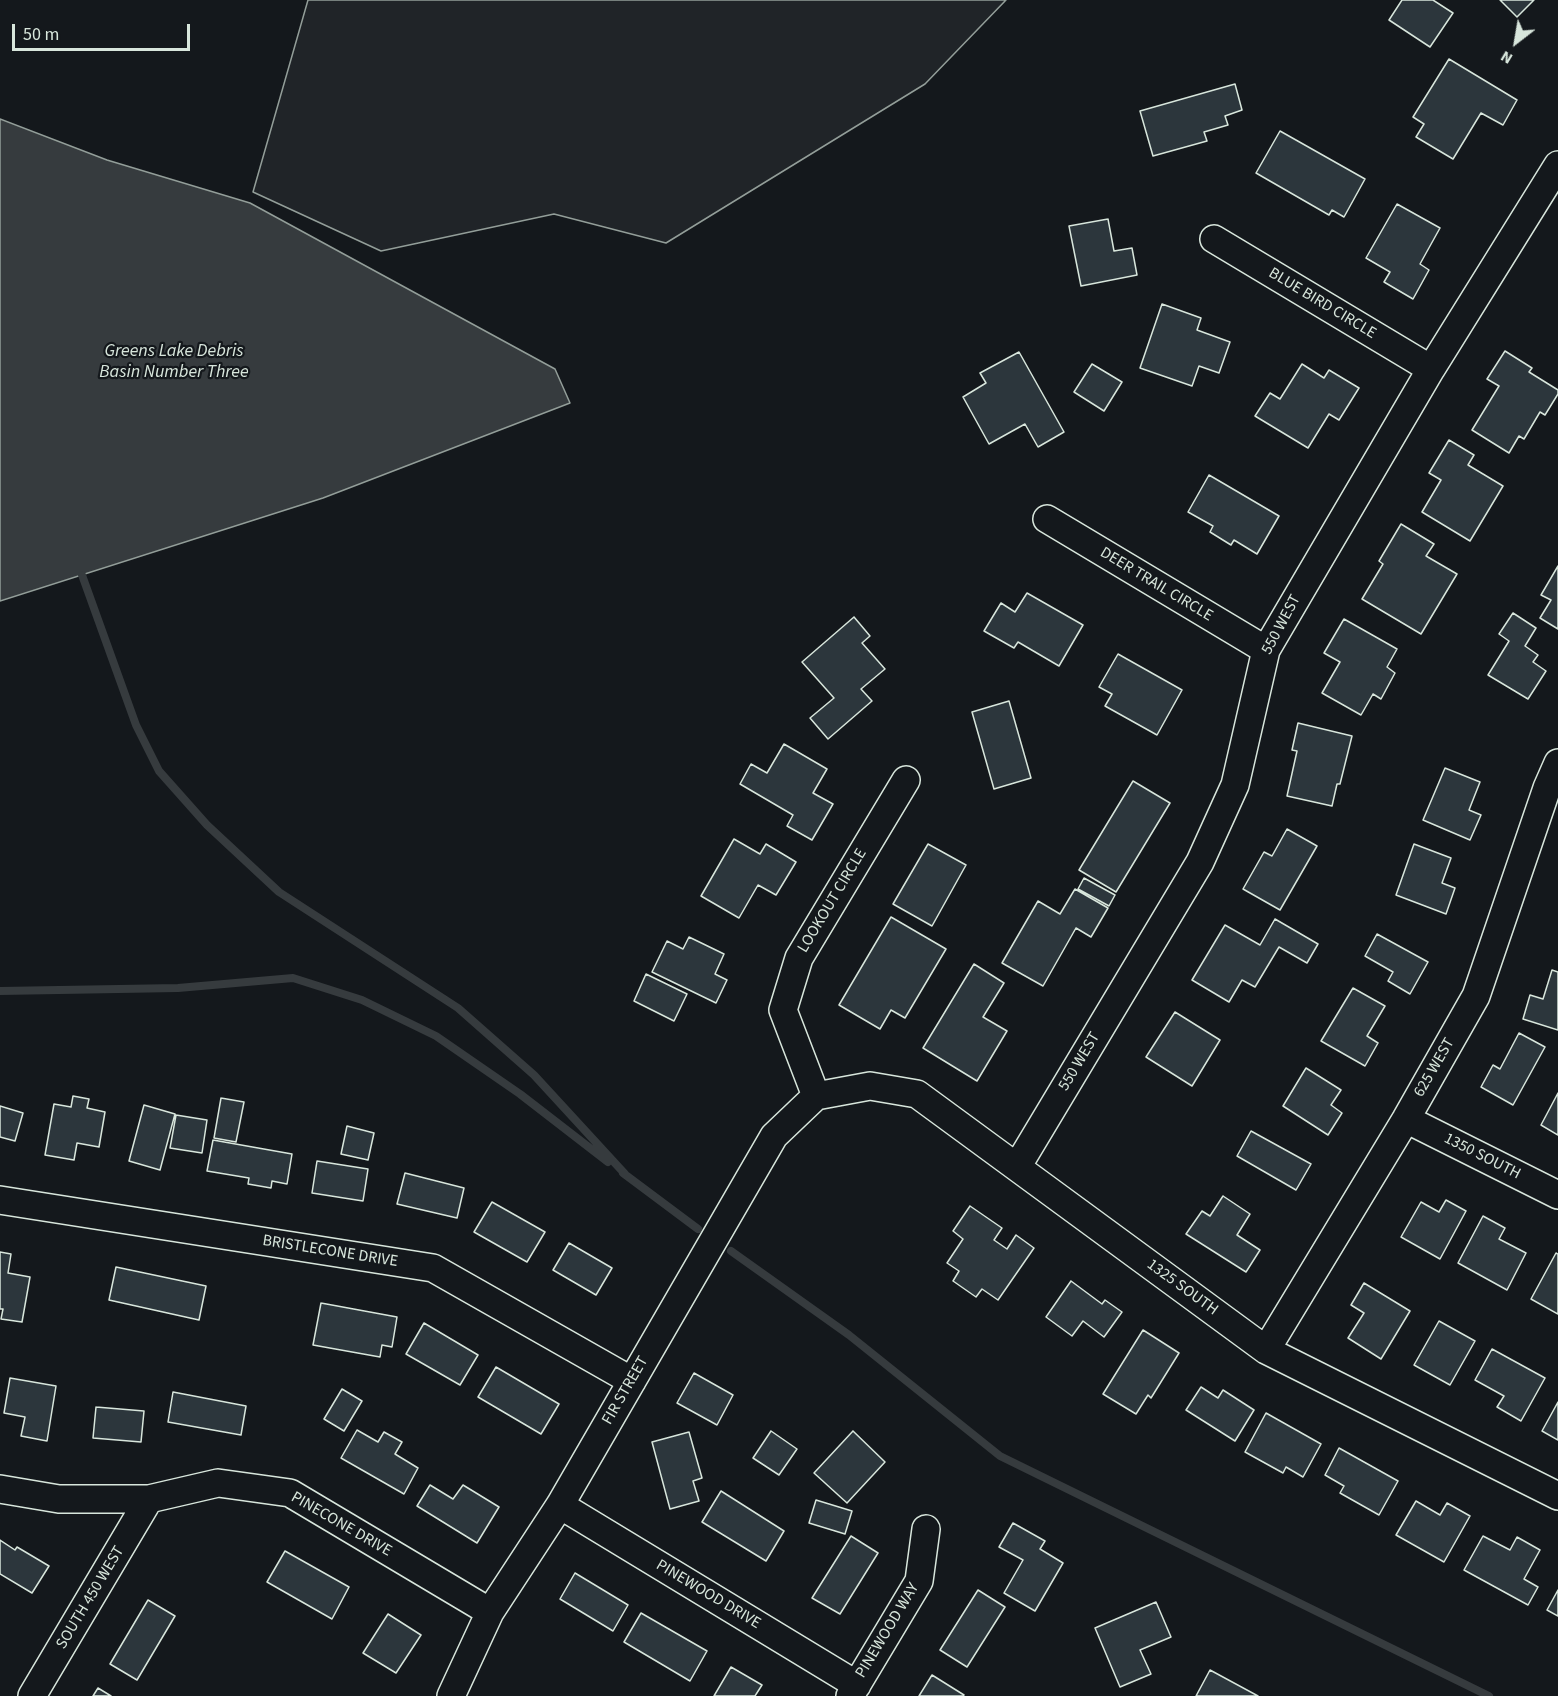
<!DOCTYPE html>
<style>
body{margin:0}
#map{position:relative;width:1558px;height:1696px;overflow:hidden;background:#14181c;font-family:"Source Sans 3",sans-serif}
canvas{display:block}
.north{position:absolute;left:1486px;top:12px;width:60px;height:60px;-webkit-text-stroke:4px #14181c;paint-order:stroke;rotate:211deg;font-size:16px;font-weight:700;line-height:24px;text-align:center;color:#d8e6dc}
.north::after{content:'';display:block;margin:auto;width:21px;height:27px;background:#d8e6dc;clip-path:polygon(50% 0,100% 100%,50% 72%,0 100%)}
.scale{position:absolute;left:12px;top:24px;width:178px;height:27px;box-sizing:border-box;border:3px solid #d8e6dc;border-top:0;padding-left:8px;font-size:18px;line-height:21px;white-space:nowrap;color:#d8e6dc;-webkit-text-stroke:4px #14181c;paint-order:stroke}
</style>
<div id="map">
<canvas width="1558" height="1696"></canvas>
<div class="north">N</div>
<div class="scale">50 m</div>
</div>
<script>
const g = document.querySelector('canvas').getContext('2d');
g.lineJoin = 'round';
function paint(path, color) { g.fillStyle = color; g.fill(path, 'evenodd'); }
const toPath = rows => new Path2D(rows.map(r => 'M' + r).join(''));
function strokePath(path, color, width, dash) { g.strokeStyle = color; g.lineWidth = width; g.lineCap = dash ? 'butt' : 'round'; g.setLineDash(dash || []); g.stroke(path); }
function label(font, color, halo, rows, align = 'center') {
  g.font = font + ' "Source Sans 3",sans-serif'; g.lineWidth = 4.5; g.setLineDash([]); g.textBaseline = 'middle'; g.strokeStyle = halo; g.fillStyle = color; for (const [text, x, y, turn = 0] of rows) {
    g.save(); g.translate(x, y); g.rotate((+turn || 0) * Math.PI / 180); g.textAlign = isNaN(turn) ? turn : align; if (halo) g.strokeText(text, 0, 0); g.fillText(text, 0, 0); g.restore();
  }
}
const green = toPath([
 [308,0,1006,0,925,84,666,243,554,214,381,251,253,192,308,0]
]);
paint(green, '#202428');
strokePath(green, '#939e99', 1.5);
const water = toPath([
 [0,119,107,160,250,203,555,369,570,403,323,498,0,601,0,119]
]);
paint(water, '#363b3e');
strokePath(water, '#939e99', 1.5);
strokePath(toPath([
 [82,575,136,725,159,771,207,825,279,892,458,1008,534,1075,625,1174],
 [0,991,178,988,293,978,362,1000,436,1036,520,1094,608,1162],
 [623,1173,698,1229],
 [731,1251,849,1335,1000,1456,1489,1696]
]), '#363b3e', 8);
const building = toPath([
 [1402,0,1433,0,1453,13,1430,47,1389,20,1402,0],
 [1500,0,1534,0,1517,17,1500,0],
 [1449,59,1517,100,1503,125,1481,113,1453,159,1416,137,1424,124,1413,117,1449,59],
 [1235,84,1242,110,1225,116,1228,125,1204,132,1207,141,1153,156,1140,111,1235,84],
 [1280,131,1365,179,1344,217,1332,210,1329,215,1256,173,1280,131],
 [1397,204,1440,228,1420,264,1429,270,1413,299,1384,282,1390,272,1366,258,1397,204],
 [1108,219,1114,251,1132,248,1137,275,1081,286,1069,226,1108,219],
 [1162,304,1201,318,1197,330,1230,342,1219,373,1199,366,1192,386,1140,368,1162,304],
 [1505,351,1532,368,1529,372,1558,390,1558,394,1545,415,1540,412,1524,439,1519,436,1509,453,1472,430,1499,386,1487,379,1505,351],
 [1019,352,1064,432,1038,447,1025,424,989,444,963,397,986,383,980,373,1019,352],
 [1092,364,1122,382,1104,411,1074,392,1092,364],
 [1302,364,1324,378,1329,370,1359,388,1339,420,1329,414,1308,448,1255,416,1270,393,1280,399,1302,364],
 [1449,440,1474,455,1468,465,1503,486,1470,541,1422,512,1441,480,1429,473,1449,440],
 [1209,475,1279,516,1257,554,1234,540,1231,545,1210,532,1213,526,1188,512,1209,475],
 [1401,524,1434,544,1426,556,1457,574,1421,634,1362,599,1383,564,1379,561,1401,524],
 [1558,566,1558,629,1540,618,1551,600,1541,595,1558,566],
 [1027,593,1083,625,1059,666,1018,642,1014,648,984,631,1001,603,1015,612,1027,593],
 [1513,613,1536,628,1525,646,1538,655,1533,662,1546,671,1528,699,1488,675,1509,641,1499,634,1513,613],
 [854,617,870,636,862,643,885,669,861,689,872,701,828,739,810,718,834,698,802,662,854,617],
 [1344,619,1397,649,1387,667,1395,673,1381,699,1373,694,1361,715,1322,693,1340,662,1324,653,1344,619],
 [1118,654,1182,690,1157,735,1105,706,1112,694,1099,687,1118,654],
 [1009,701,1031,778,994,789,972,712,1009,701],
 [1298,723,1352,736,1340,784,1337,784,1332,806,1287,796,1297,751,1292,750,1298,723],
 [784,744,827,769,813,793,833,804,812,840,787,826,793,815,740,784,751,764,767,773,784,744],
 [1445,768,1480,782,1469,810,1481,815,1470,840,1423,820,1445,768],
 [1133,781,1170,803,1116,892,1079,870,1133,781],
 [1287,829,1317,846,1280,910,1243,889,1264,852,1272,856,1287,829],
 [734,839,760,854,766,844,796,862,776,895,758,885,739,918,701,896,734,839],
 [928,844,966,865,932,926,893,904,928,844],
 [1414,844,1451,858,1442,883,1455,888,1446,914,1396,895,1414,844],
 [1084,878,1115,895,1109,906,1078,889,1084,878],
 [1075,889,1108,908,1091,937,1076,928,1043,986,1002,963,1038,901,1060,914,1075,889],
 [891,917,946,949,905,1018,891,1010,880,1029,839,1005,891,917],
 [1275,919,1318,944,1307,963,1279,947,1255,987,1242,980,1229,1002,1192,980,1225,925,1260,945,1275,919],
 [1377,934,1428,962,1410,994,1388,981,1393,972,1365,956,1377,934],
 [689,937,724,954,715,974,727,980,716,1003,652,972,667,941,683,949,689,937],
 [974,964,1004,983,983,1017,1007,1031,977,1081,923,1048,974,964],
 [1552,970,1558,972,1558,1030,1523,1019,1530,995,1543,999,1552,970],
 [646,974,687,994,674,1021,634,1001,646,974],
 [1353,988,1385,1006,1367,1036,1378,1043,1365,1066,1321,1041,1353,988],
 [1175,1012,1220,1040,1192,1086,1146,1057,1175,1012],
 [1519,1033,1545,1047,1513,1105,1481,1087,1493,1065,1500,1069,1519,1033],
 [1306,1068,1341,1090,1331,1105,1342,1113,1328,1135,1283,1106,1306,1068],
 [1558,1093,1558,1135,1541,1125,1558,1093],
 [73,1096,89,1099,87,1108,105,1112,99,1147,77,1143,74,1160,45,1155,54,1104,71,1107,73,1096],
 [221,1098,244,1102,236,1142,214,1138,221,1098],
 [144,1105,175,1114,160,1170,129,1161,144,1105],
 [0,1106,23,1113,15,1141,0,1137,0,1106],
 [176,1115,207,1120,202,1153,170,1148,176,1115],
 [347,1126,374,1133,368,1160,341,1154,347,1126],
 [1251,1131,1311,1164,1296,1190,1237,1156,1251,1131],
 [213,1140,292,1154,287,1184,272,1181,271,1188,248,1184,249,1178,207,1171,213,1140],
 [317,1161,368,1169,363,1201,312,1193,317,1161],
 [405,1173,464,1188,457,1218,397,1204,405,1173],
 [1223,1196,1250,1214,1237,1235,1260,1250,1246,1272,1186,1234,1202,1211,1210,1216,1223,1196],
 [1446,1200,1466,1211,1440,1259,1401,1237,1421,1202,1439,1212,1446,1200],
 [492,1202,545,1232,527,1262,474,1232,492,1202],
 [970,1206,1002,1228,994,1240,1007,1249,1016,1235,1034,1248,998,1300,982,1289,976,1297,953,1281,959,1271,947,1263,963,1239,953,1231,970,1206],
 [1483,1216,1505,1228,1499,1239,1526,1253,1507,1290,1458,1263,1483,1216],
 [569,1243,612,1268,596,1295,553,1270,569,1243],
 [0,1252,11,1254,8,1273,30,1277,22,1322,1,1319,3,1309,0,1309,0,1252],
 [1556,1253,1558,1254,1558,1314,1531,1299,1556,1253],
 [116,1267,206,1286,199,1320,109,1300,116,1267],
 [1071,1281,1102,1304,1105,1300,1122,1312,1104,1337,1083,1321,1072,1336,1046,1317,1071,1281],
 [1364,1283,1410,1311,1381,1359,1348,1338,1364,1313,1351,1305,1364,1283],
 [321,1303,397,1317,392,1347,382,1345,380,1357,313,1345,321,1303],
 [1439,1321,1475,1341,1450,1385,1414,1365,1439,1321],
 [424,1323,478,1355,460,1385,406,1354,424,1323],
 [1143,1330,1179,1353,1151,1398,1148,1395,1136,1414,1103,1394,1143,1330],
 [1492,1349,1545,1378,1521,1421,1497,1407,1504,1396,1475,1380,1492,1349],
 [496,1367,559,1404,541,1434,478,1397,496,1367],
 [694,1373,733,1395,717,1425,677,1403,694,1373],
 [10,1378,56,1386,47,1441,21,1436,25,1417,4,1413,10,1378],
 [1201,1387,1218,1398,1223,1390,1254,1410,1235,1441,1186,1410,1201,1387],
 [342,1389,362,1401,344,1431,324,1419,342,1389],
 [173,1392,246,1406,241,1435,168,1422,173,1392],
 [1558,1402,1558,1440,1542,1431,1558,1402],
 [96,1407,144,1411,141,1442,93,1438,96,1407],
 [1266,1413,1321,1444,1303,1477,1286,1467,1283,1473,1245,1452,1266,1413],
 [357,1430,378,1442,384,1432,402,1442,395,1454,418,1468,404,1494,341,1458,357,1430],
 [771,1431,797,1449,779,1475,753,1458,771,1431],
 [853,1431,885,1462,847,1503,814,1473,853,1431],
 [689,1432,702,1478,693,1481,699,1501,670,1509,652,1442,689,1432],
 [1339,1448,1398,1481,1379,1515,1340,1493,1344,1486,1325,1475,1339,1448],
 [430,1485,453,1499,463,1485,499,1507,477,1543,417,1506,430,1485],
 [721,1491,784,1531,766,1561,702,1522,721,1491],
 [816,1500,852,1511,845,1534,809,1523,816,1500],
 [1416,1501,1440,1515,1447,1503,1470,1516,1444,1562,1396,1535,1416,1501],
 [1013,1523,1045,1541,1040,1549,1063,1563,1035,1611,1004,1593,1023,1560,999,1547,1013,1523],
 [851,1536,878,1553,840,1614,812,1598,851,1536],
 [1483,1536,1510,1550,1517,1537,1540,1550,1524,1579,1538,1587,1528,1605,1464,1570,1483,1536],
 [0,1540,15,1550,17,1547,49,1566,32,1593,0,1574,0,1540],
 [285,1551,349,1587,332,1619,267,1582,285,1551],
 [575,1573,628,1605,613,1631,560,1599,575,1573],
 [978,1590,1005,1607,967,1667,940,1650,978,1590],
 [1558,1590,1558,1616,1547,1610,1558,1590],
 [148,1600,175,1616,137,1680,110,1664,148,1600],
 [1156,1602,1171,1637,1140,1650,1151,1674,1120,1687,1095,1628,1156,1602],
 [641,1613,707,1651,690,1681,624,1642,641,1613],
 [388,1614,421,1635,396,1673,363,1653,388,1614],
 [731,1667,762,1685,755,1696,714,1696,731,1667],
 [1210,1670,1258,1696,1196,1696,1210,1670],
 [932,1675,964,1695,963,1696,919,1696,932,1675],
 [98,1688,111,1696,93,1696,98,1688]
]);
paint(building, '#2c363c');
strokePath(building, '#d8e6dc', 1.5);
const minor = toPath([
 [1214,239,1431,369],
 [1047,519,1266,650],
 [816,1096,870,1086,917,1094,1266,1350,1558,1496],
 [816,1096,783,1010,799,958,906,780],
 [1406,1119,1558,1195],
 [1017,1167,1200,862,1235,785,1266,650,1431,369,1558,165],
 [0,1200,433,1268,632,1381],
 [1266,1350,1406,1119,1476,996,1547,788,1558,763],
 [0,1489,59,1499,149,1499,218,1483,290,1493,490,1612],
 [560,1505,857,1685],
 [32,1696,149,1499],
 [451,1696,490,1612,560,1505,774,1136,816,1096],
 [850,1696,919,1581,926,1529]
]);
strokePath(minor, '#d8e6dc', 30);
strokePath(minor, '#14181c', 27);
label('16px', '#d8e6dc', '#14181c', [
 ["BLUE BIRD CIRCLE",1322,304,31],
 ["DEER TRAIL CIRCLE",1156,585,31],
 ["550 WEST",1282,625,-62],
 ["LOOKOUT CIRCLE",833,901,-59],
 ["550 WEST",1080,1062,-59],
 ["625 WEST",1435,1068,-60],
 ["1350 SOUTH",1482,1157,27],
 ["BRISTLECONE DRIVE",330,1252,9],
 ["1325 SOUTH",1182,1288,36],
 ["FIR STREET",626,1391,-60],
 ["PINECONE DRIVE",341,1525,30],
 ["PINEWOOD DRIVE",708,1595,31],
 ["SOUTH 450 WEST",91,1598,-59],
 ["PINEWOOD WAY",888,1631,-59]
]);
label('italic 18px', '#d8e6dc', '#14181c', [
 ["Greens Lake Debris",174,352],
 ["Basin Number Three",174,373]
]);
</script>
